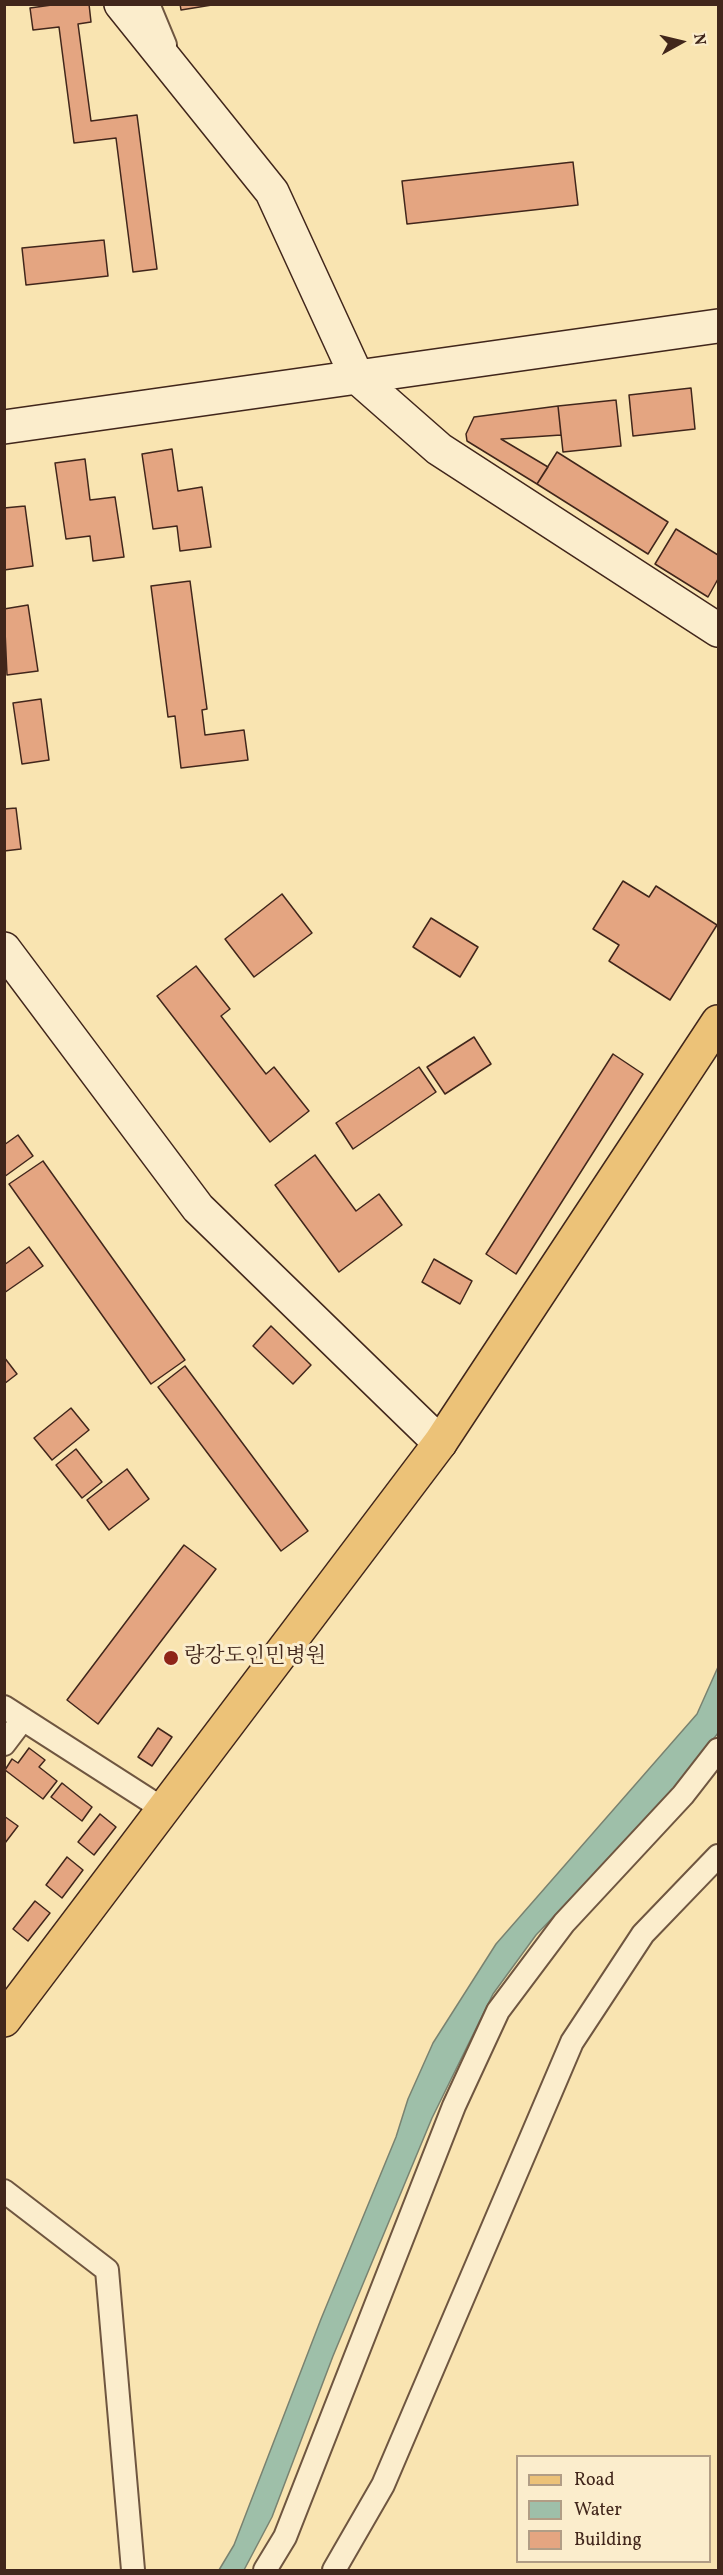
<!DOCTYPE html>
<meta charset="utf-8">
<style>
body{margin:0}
#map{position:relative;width:723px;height:2575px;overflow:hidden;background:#f9e4b1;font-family:Vollkorn,serif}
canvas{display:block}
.frame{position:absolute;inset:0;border:6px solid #41261b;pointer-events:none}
.legend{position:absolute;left:516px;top:2455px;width:195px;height:108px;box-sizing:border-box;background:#fbedcc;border:2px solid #b19d85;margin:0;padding:8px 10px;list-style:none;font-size:18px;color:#41261b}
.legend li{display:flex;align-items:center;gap:12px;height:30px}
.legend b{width:30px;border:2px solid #b19d85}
.north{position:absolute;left:651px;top:12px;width:60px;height:60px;-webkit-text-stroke:4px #fbedcc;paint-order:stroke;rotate:82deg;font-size:16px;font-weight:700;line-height:24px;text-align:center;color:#41261b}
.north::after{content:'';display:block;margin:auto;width:21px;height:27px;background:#41261b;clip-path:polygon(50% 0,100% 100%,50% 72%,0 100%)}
</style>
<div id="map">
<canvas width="723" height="2575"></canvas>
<div class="frame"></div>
<ul class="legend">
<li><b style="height:8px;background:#ecc278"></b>Road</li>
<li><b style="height:16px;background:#9ebfa9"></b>Water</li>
<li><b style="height:16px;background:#e4a581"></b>Building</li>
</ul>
<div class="north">N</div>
</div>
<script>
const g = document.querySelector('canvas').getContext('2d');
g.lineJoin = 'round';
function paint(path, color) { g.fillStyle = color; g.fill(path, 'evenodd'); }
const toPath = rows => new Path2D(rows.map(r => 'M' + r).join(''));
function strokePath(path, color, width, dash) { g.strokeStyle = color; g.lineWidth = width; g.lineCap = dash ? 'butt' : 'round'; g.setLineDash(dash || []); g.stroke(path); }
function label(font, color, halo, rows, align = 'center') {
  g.font = font + ' Vollkorn,"Noto Serif KR",serif'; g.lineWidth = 6; g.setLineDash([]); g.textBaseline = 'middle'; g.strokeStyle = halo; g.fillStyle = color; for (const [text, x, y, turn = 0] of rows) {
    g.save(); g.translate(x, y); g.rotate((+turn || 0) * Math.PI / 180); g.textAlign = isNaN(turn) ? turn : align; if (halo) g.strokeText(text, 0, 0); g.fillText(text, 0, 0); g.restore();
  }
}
const water = toPath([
 [718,1667,718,1733,675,1790,536,1935,493,1994,432,2118,333,2356,272,2517,244,2570,219,2570,234,2545,321,2319,396,2137,408,2099,433,2043,496,1944,697,1714,718,1667]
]);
paint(water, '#9ebfa9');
strokePath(water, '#798270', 1.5);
const building = toPath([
 [59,4,89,4,91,22,78,24,91,121,137,115,157,269,133,272,116,138,74,143,59,27,33,30,30,8,59,4],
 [180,4,218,4,181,10,180,4],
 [573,162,578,205,407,224,402,181,573,162],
 [104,240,108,276,26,285,22,248,104,240],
 [691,388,695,429,633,436,629,395,691,388],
 [616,400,621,446,563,452,558,406,616,400],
 [558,406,561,435,501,439,548,467,537,484,467,441,466,434,474,417,558,406],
 [172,449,178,491,202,487,211,547,180,551,177,526,153,529,142,454,172,449],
 [557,452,668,522,648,554,537,484,557,452],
 [85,459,90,500,115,497,124,557,93,561,90,536,66,539,55,463,85,459],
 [25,506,33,566,4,570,4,508,25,506],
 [676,529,718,555,718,579,708,597,655,564,676,529],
 [190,581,207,709,202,710,205,735,244,730,248,760,181,768,175,716,168,717,151,586,190,581],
 [28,605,38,671,7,675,4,609,28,605],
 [41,699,49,760,22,764,13,703,41,699],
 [16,808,21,849,4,851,4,809,16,808],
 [623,881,649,897,656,886,717,925,670,1000,609,961,619,945,593,929,623,881],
 [282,894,312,933,254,977,225,939,282,894],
 [431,918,478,947,460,977,413,947,431,918],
 [196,966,230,1009,221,1016,266,1074,274,1067,309,1111,270,1142,157,996,196,966],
 [474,1037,491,1064,445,1094,427,1067,474,1037],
 [613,1054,643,1074,516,1274,486,1254,613,1054],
 [419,1067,436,1092,353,1149,336,1123,419,1067],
 [18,1135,33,1156,4,1177,4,1145,18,1135],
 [315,1155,356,1211,379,1194,402,1225,339,1272,275,1185,315,1155],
 [43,1161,185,1360,151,1384,9,1184,43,1161],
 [29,1247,43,1266,4,1293,4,1265,29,1247],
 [434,1259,472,1281,460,1304,422,1282,434,1259],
 [271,1326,311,1365,293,1384,253,1346,271,1326],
 [4,1357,17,1374,4,1384,4,1357],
 [185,1366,308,1531,281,1551,158,1387,185,1366],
 [71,1408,89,1430,52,1460,34,1438,71,1408],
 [76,1449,102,1482,82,1498,56,1465,76,1449],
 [127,1469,149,1499,109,1530,87,1500,127,1469],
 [184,1545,216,1569,98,1724,67,1700,184,1545],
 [158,1728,172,1737,152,1766,138,1757,158,1728],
 [29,1748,45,1760,39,1767,57,1781,43,1799,5,1770,12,1759,18,1763,29,1748],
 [62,1783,92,1807,82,1821,51,1797,62,1783],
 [100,1814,116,1827,94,1855,78,1842,100,1814],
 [4,1816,18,1826,5,1843,4,1843,4,1816],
 [67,1857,83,1870,62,1898,46,1885,67,1857],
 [35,1901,50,1913,28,1941,13,1929,35,1901]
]);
paint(building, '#e4a581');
strokePath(building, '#41261b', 1.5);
const street = toPath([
 [148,4,165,45],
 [4,1707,163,1809],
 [4,1744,23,1719],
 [4,2191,107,2270,133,2570],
 [265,2570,285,2537,454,2106,498,2011,564,1923,683,1795,718,1750],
 [334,2570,383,2485,572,2042,643,1934,718,1856]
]);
const secondary = toPath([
 [121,4,272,192,357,377,439,449,718,630],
 [4,427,718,326],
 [4,949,198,1208,440,1443]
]);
const primary = toPath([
 [4,2020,440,1443,718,1022]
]);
strokePath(street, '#6f5640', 26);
strokePath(secondary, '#41261b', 36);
strokePath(primary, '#41261b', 36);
strokePath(street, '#fbedcc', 22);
strokePath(secondary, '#fbedcc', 33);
strokePath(primary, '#ecc278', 33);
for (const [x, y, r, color] of [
 [171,1658,8,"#8f2418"]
]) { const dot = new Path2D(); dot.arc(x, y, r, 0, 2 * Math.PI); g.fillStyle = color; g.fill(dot); strokePath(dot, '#fbedcc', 2); }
label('21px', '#41261b', '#fbedcc', [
 ["량강도인민병원",184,1658]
], 'left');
</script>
